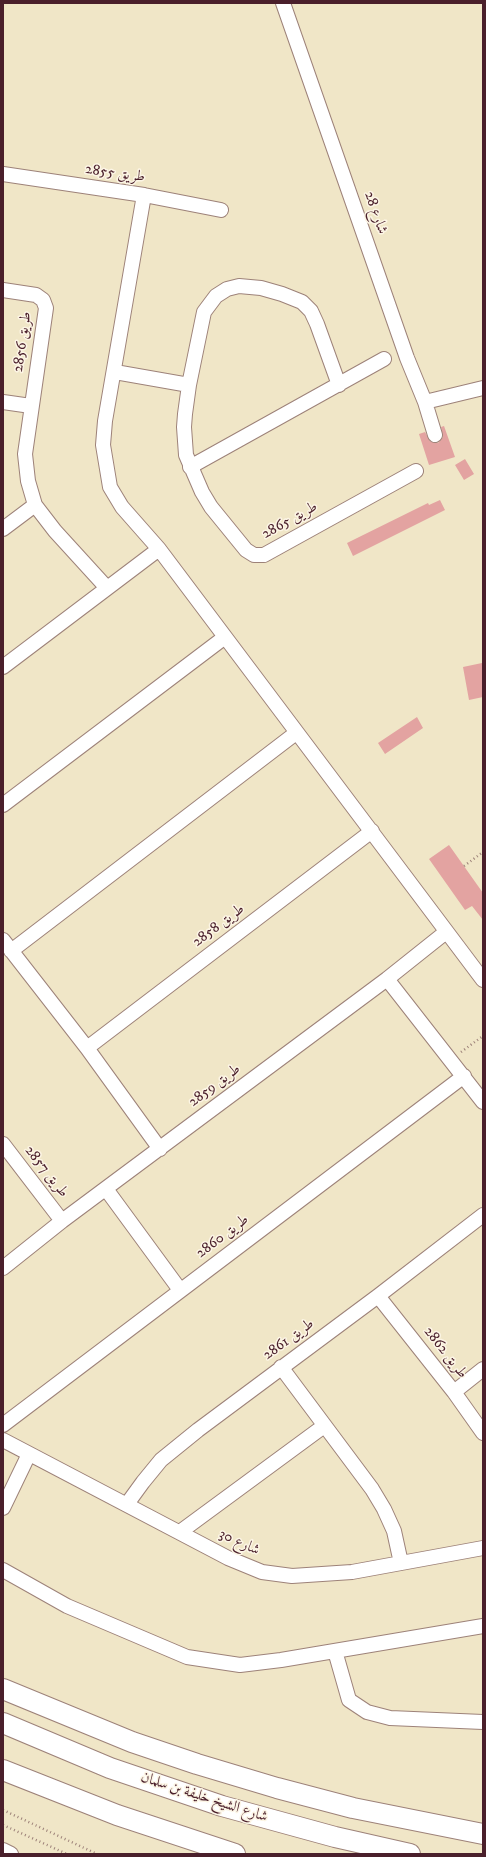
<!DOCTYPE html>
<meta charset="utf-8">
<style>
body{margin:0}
#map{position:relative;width:486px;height:1857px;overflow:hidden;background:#f0e6c7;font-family:"IM FELL DW Pica",serif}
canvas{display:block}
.frame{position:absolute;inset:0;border:4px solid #4a1f2b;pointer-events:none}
</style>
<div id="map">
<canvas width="486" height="1857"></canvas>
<div class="frame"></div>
</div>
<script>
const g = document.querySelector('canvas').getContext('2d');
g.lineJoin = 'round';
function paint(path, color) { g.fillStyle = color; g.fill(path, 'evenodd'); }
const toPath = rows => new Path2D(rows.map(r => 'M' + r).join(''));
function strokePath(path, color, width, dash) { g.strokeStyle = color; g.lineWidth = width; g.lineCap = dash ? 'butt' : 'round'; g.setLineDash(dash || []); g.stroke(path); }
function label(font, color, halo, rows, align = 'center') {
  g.font = font + ' "IM FELL DW Pica",Amiri,serif'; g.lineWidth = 3; g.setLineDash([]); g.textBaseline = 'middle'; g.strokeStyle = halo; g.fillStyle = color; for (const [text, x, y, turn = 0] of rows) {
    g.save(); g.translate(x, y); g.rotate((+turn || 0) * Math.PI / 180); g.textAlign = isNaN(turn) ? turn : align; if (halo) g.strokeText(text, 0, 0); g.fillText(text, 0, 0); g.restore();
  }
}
paint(toPath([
 [444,426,455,457,429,465,419,434,425,432,430,441,438,443,443,437,441,427],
 [465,459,474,474,464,480,455,465],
 [440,500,445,510,353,556,347,543,428,503,429,505],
 [482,663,483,697,469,700,463,667],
 [417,717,423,728,385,754,378,743],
 [449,845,483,893,483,920,472,906,465,910,429,859]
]), '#e3a3a1');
const minor = toPath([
 [283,3,407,358,425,402,435,435],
 [3,174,144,195,221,210],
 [144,195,105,421,103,445,110,487,122,507,159,549,483,980],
 [3,290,36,295,43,300,46,308,25,454,28,481,35,505,55,531,107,588],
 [115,372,189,385],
 [339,385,317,324,311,311,302,302,282,294,261,288,239,286,227,289,216,296,204,312,189,385,185,414,184,427,186,455,202,492,211,507,246,550,254,555,264,555,416,471],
 [3,402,31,406],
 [425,402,483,388],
 [190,467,384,359],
 [3,529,35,505],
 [3,667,159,549],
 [3,805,225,637],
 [3,940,87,1048,160,1149],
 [11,951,296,733],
 [387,979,483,1102],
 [87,1048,372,831],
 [3,1144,62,1221],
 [106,1189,180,1290],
 [3,1268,62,1221,387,979,446,932],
 [378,1296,454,1392,483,1433],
 [281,1367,372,1489,384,1509,394,1531,401,1563],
 [454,1392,483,1369],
 [3,1425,464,1076],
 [3,1440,228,1558,262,1572,292,1576,352,1572,483,1548],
 [127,1504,143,1482,161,1460,198,1430,378,1296,483,1215],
 [3,1508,29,1454],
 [180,1532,324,1426],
 [3,1570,67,1606,187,1657,240,1665,281,1660,483,1626],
 [335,1651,349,1700,367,1712,390,1718,483,1722],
 [3,1850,11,1854]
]);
const highway = toPath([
 [3,1689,132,1742,197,1764,277,1788,353,1808,483,1834],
 [3,1723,110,1768,222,1806,335,1837,410,1854],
 [3,1770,117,1815,235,1854]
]);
strokePath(minor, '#9d8279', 16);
strokePath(highway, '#9d8279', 22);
strokePath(toPath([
 [464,866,483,852],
 [461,1052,483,1036],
 [3,1810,97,1854],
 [3,1825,67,1854]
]), '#9d8279', 2.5, [1, 3]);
strokePath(minor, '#fff', 14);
strokePath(highway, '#fff', 20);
label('15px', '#4a1f2b', '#fcf5e5', [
 ["طريق 2855",115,174,8],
 ["شارع 28",375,213,71],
 ["طريق 2856",23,342,-82],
 ["طريق 2865",290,521,-29],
 ["طريق 2858",219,926,-37],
 ["طريق 2859",215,1086,-37],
 ["طريق 2857",46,1172,52],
 ["طريق 2860",223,1237,-37],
 ["طريق 2861",289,1340,-36],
 ["طريق 2862",445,1353,52],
 ["شارع 30",239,1543,25],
 ["شارع الشيخ خليفة بن سلمان",204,1798,18]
]);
</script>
